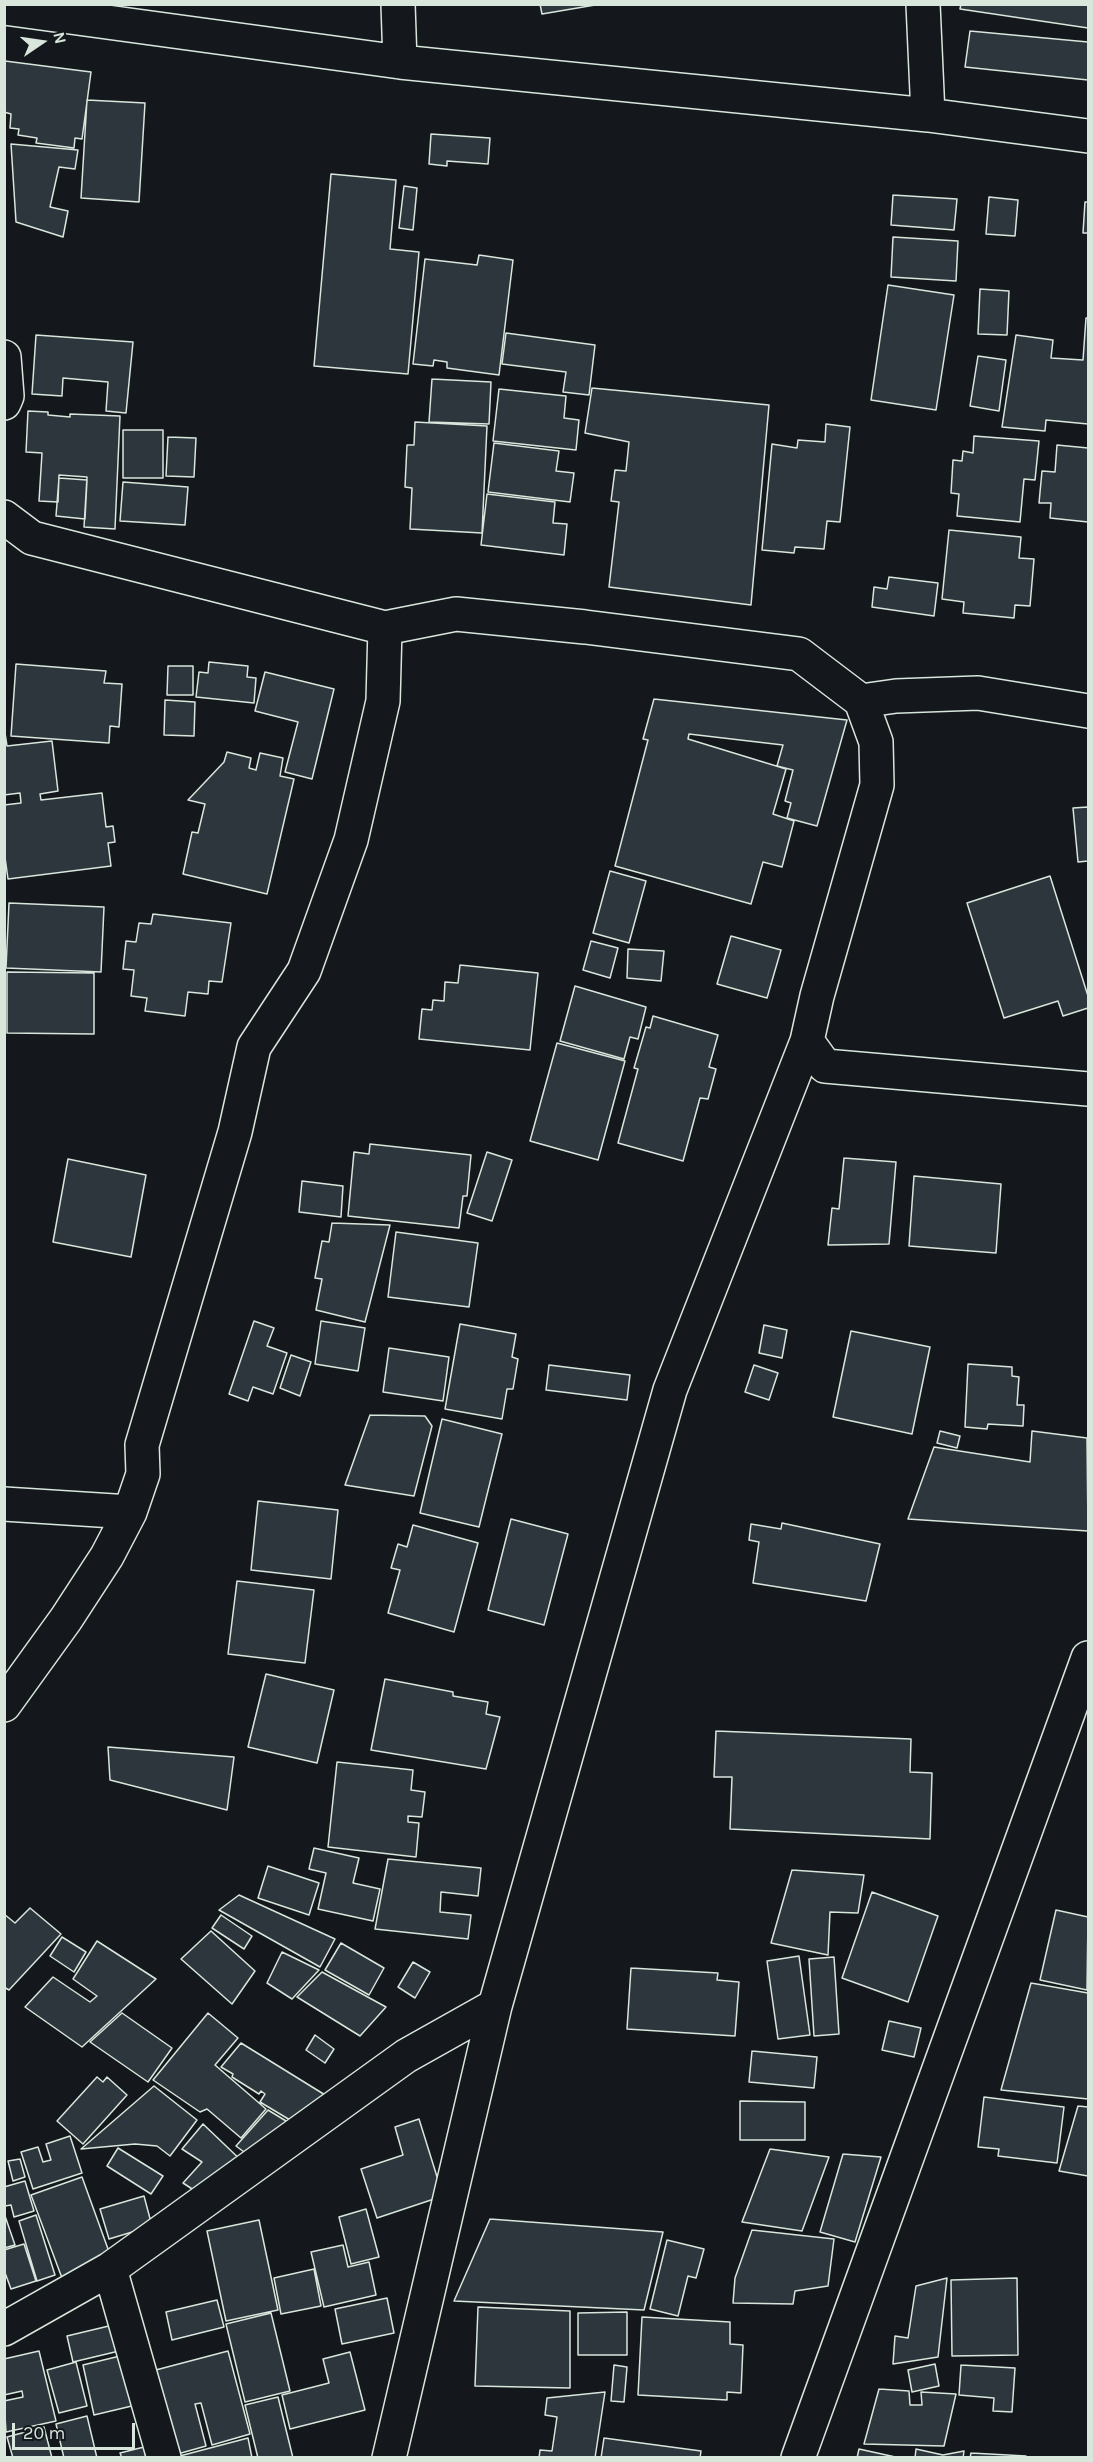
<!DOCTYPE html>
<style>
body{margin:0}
#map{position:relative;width:1093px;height:2462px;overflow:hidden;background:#14181c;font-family:Karla,sans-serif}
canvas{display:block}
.frame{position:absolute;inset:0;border:6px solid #d8e6dc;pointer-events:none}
.north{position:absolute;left:12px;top:12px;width:60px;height:60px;-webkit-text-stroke:4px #14181c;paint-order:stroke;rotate:77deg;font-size:16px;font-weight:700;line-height:24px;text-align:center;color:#d8e6dc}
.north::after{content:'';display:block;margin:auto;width:21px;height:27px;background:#d8e6dc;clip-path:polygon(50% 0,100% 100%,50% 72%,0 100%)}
.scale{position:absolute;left:12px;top:2423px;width:123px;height:27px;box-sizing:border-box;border:3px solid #d8e6dc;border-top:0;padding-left:8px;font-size:18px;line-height:21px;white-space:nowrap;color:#d8e6dc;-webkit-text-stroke:4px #14181c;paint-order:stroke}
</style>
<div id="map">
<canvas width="1093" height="2462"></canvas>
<div class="frame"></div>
<div class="north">N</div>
<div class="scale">20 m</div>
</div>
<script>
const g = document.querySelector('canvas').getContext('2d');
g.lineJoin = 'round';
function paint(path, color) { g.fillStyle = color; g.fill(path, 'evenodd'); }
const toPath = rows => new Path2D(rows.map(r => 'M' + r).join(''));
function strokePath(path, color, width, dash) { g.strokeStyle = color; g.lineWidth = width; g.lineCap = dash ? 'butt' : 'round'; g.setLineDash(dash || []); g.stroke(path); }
const building = toPath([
 [540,4,601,4,542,14,540,4],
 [961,4,1088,4,1088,28,960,9,961,4],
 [970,31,1088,42,1088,80,965,67,970,31],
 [5,61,91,72,82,139,75,138,74,148,36,143,37,138,18,135,19,129,10,128,11,114,4,112,5,61],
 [87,100,145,103,139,202,81,198,87,100],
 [431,134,490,138,488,164,447,161,447,166,429,164,431,134],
 [11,144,78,150,75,169,59,167,50,207,68,211,63,237,16,222,11,144],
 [331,174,396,180,390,249,419,252,408,374,314,366,331,174],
 [404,186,417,188,413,230,399,228,404,186],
 [893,195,957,199,954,230,891,225,893,195],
 [989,197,1018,200,1015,236,986,234,989,197],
 [1085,202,1088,202,1088,233,1083,233,1085,202],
 [893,237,958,241,956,281,891,277,893,237],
 [479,255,513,260,499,375,447,368,447,362,434,360,433,366,413,364,425,259,477,265,479,255],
 [888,285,954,295,936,410,871,400,888,285],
 [980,289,1009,291,1007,335,978,334,980,289],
 [1086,318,1088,318,1088,424,1046,420,1045,431,1002,427,1016,335,1053,340,1051,358,1083,360,1086,318],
 [506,333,595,345,589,395,563,392,566,372,502,364,506,333],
 [36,335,133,342,126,413,106,411,108,382,63,378,62,396,32,394,36,335],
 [978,356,1006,360,999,411,970,406,978,356],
 [432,379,491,382,489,424,429,422,432,379],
 [592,388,769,405,751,605,609,587,619,502,611,501,615,470,626,471,629,442,585,433,592,388],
 [499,389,566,396,564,418,579,420,576,450,493,441,499,389],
 [28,411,48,412,48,415,70,417,70,414,120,416,115,529,84,527,87,477,59,475,58,502,39,501,42,453,26,452,28,411],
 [415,422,487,426,482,533,410,529,412,488,405,487,407,445,414,445,415,422],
 [826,424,850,427,840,522,827,521,824,549,795,547,794,553,762,550,772,444,797,448,798,440,825,442,826,424],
 [123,430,163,430,163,478,123,478,123,430],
 [974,436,1039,441,1035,480,1024,479,1020,522,957,516,959,494,951,493,953,460,962,461,963,451,973,453,974,436],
 [168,437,196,438,194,477,166,476,168,437],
 [494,443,559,451,556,471,574,473,570,502,488,492,494,443],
 [1057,445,1088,448,1088,522,1050,518,1051,503,1039,503,1042,471,1055,472,1057,445],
 [59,478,87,480,85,519,56,516,59,478],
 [123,482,188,487,185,525,120,521,123,482],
 [487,494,555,502,553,523,567,524,564,555,481,545,487,494],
 [949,530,1021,537,1019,558,1034,559,1030,606,1015,605,1014,618,963,613,964,602,942,599,949,530],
 [889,577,938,583,934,616,872,607,874,587,887,589,889,577],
 [209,662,248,666,247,677,256,678,254,703,196,697,199,672,208,673,209,662],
 [16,664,106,671,104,683,122,684,119,727,110,726,109,743,11,736,16,664],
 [168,666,193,666,193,695,167,695,168,666],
 [265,672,334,689,312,779,285,772,298,722,255,711,265,672],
 [654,699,847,720,817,826,787,818,791,803,785,801,793,770,777,766,783,745,689,734,688,739,786,769,773,814,794,821,782,867,763,862,751,904,615,866,648,740,643,739,654,699],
 [165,700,195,702,194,736,164,735,165,700],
 [4,726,7,746,52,741,58,791,40,794,41,800,102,793,106,827,113,826,115,842,108,843,111,866,8,879,4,850,4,805,21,803,20,793,4,795,4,726],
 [227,752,251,758,249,768,256,770,260,753,283,758,280,776,294,779,267,894,183,874,192,832,198,833,205,804,188,800,224,762,227,752],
 [1088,807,1088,861,1078,862,1073,808,1088,807],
 [610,871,646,881,629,943,593,933,610,871],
 [1050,876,1088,996,1088,1008,1063,1016,1058,1001,1004,1018,967,903,1050,876],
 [9,903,104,907,101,972,6,968,9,903],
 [153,914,231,923,222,982,209,981,208,994,188,992,185,1016,145,1011,147,998,131,996,134,970,123,969,126,941,136,942,139,923,151,924,153,914],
 [731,936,781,950,767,998,717,984,731,936],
 [591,941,618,948,610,978,583,970,591,941],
 [628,949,664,951,661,981,627,978,628,949],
 [460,965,538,973,530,1050,419,1039,422,1009,432,1010,433,1000,444,1001,445,982,458,983,460,965],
 [7,972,94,973,94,1034,7,1033,7,972],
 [575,986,646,1007,638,1039,630,1037,624,1059,560,1041,575,986],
 [653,1016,718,1035,709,1067,716,1069,708,1099,700,1098,683,1161,618,1143,638,1069,634,1068,646,1027,650,1028,653,1016],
 [557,1043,625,1061,598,1160,530,1141,557,1043],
 [370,1144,471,1155,467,1196,463,1196,459,1228,348,1216,354,1152,369,1154,370,1144],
 [487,1152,512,1160,492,1221,467,1213,487,1152],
 [844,1158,896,1162,889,1244,828,1245,832,1208,839,1209,844,1158],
 [68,1159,146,1175,131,1257,53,1242,68,1159],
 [914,1176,1001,1184,996,1253,909,1246,914,1176],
 [302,1181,343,1186,341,1217,299,1212,302,1181],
 [332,1223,390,1225,365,1322,316,1310,322,1279,315,1278,322,1241,329,1242,332,1223],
 [396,1232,478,1243,469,1307,388,1297,396,1232],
 [254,1321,274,1328,267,1346,287,1353,273,1394,253,1387,248,1401,229,1394,254,1321],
 [321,1321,365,1328,358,1371,315,1364,321,1321],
 [460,1324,516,1334,512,1357,518,1359,513,1389,507,1389,502,1419,445,1409,460,1324],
 [764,1325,787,1330,782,1358,759,1353,764,1325],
 [851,1331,930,1347,912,1434,833,1417,851,1331],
 [389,1348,449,1357,443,1401,383,1392,389,1348],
 [291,1355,311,1362,300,1396,280,1388,291,1355],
 [968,1364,1012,1367,1012,1376,1019,1377,1017,1405,1024,1405,1023,1426,988,1424,987,1429,965,1427,968,1364],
 [549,1365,630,1375,627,1400,546,1390,549,1365],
 [754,1365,778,1373,769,1400,745,1392,754,1365],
 [370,1415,425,1416,432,1426,414,1496,345,1485,370,1415],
 [442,1419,502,1434,479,1527,420,1513,442,1419],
 [940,1431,960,1436,957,1448,937,1443,940,1431],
 [1032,1431,1087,1438,1088,1531,908,1519,934,1447,1030,1462,1032,1431],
 [258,1501,338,1510,331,1579,251,1570,258,1501],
 [511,1519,568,1534,544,1625,488,1610,511,1519],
 [782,1523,880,1544,866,1601,753,1583,759,1542,749,1540,751,1524,781,1529,782,1523],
 [413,1525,478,1543,454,1632,388,1613,400,1570,391,1568,398,1544,407,1547,413,1525],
 [237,1581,314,1590,305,1663,228,1654,237,1581],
 [266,1674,334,1690,317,1763,248,1747,266,1674],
 [385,1679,453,1692,453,1696,488,1702,486,1714,500,1717,486,1769,371,1750,385,1679],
 [716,1731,911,1739,910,1772,932,1773,930,1839,730,1829,732,1777,714,1777,716,1731],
 [108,1747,234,1757,227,1810,110,1780,108,1747],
 [337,1762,413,1770,411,1790,425,1792,422,1817,408,1816,408,1822,419,1823,416,1857,328,1847,337,1762],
 [314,1848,359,1858,353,1883,380,1889,373,1921,318,1909,326,1873,309,1869,314,1848],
 [388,1859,481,1868,478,1896,441,1892,440,1912,471,1915,468,1939,375,1929,388,1859],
 [268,1866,319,1883,309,1915,258,1898,268,1866],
 [792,1870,864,1875,858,1913,830,1912,828,1955,771,1943,792,1870],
 [872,1892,938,1916,908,2002,842,1978,872,1892],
 [239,1895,335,1939,320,1967,219,1910,239,1895],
 [30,1908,61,1934,9,1990,4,1987,4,1914,15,1923,30,1908],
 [1056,1910,1088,1917,1087,1990,1040,1980,1056,1910],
 [221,1915,252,1936,244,1949,212,1928,221,1915],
 [211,1931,255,1971,232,2004,181,1959,211,1931],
 [62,1937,86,1952,74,1972,50,1956,62,1937],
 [97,1941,156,1979,82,2047,25,2007,53,1977,90,2002,97,1996,73,1979,97,1941],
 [341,1943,384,1968,369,1995,325,1970,341,1943],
 [282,1952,319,1970,292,1999,267,1983,282,1952],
 [799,1956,810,2035,778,2039,767,1961,799,1956],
 [834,1957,839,2034,814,2036,809,1959,834,1957],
 [413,1962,430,1972,415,1998,398,1987,413,1962],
 [631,1968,718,1973,717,1980,739,1982,735,2036,627,2029,631,1968],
 [322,1972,386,2007,360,2036,297,1997,322,1972],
 [1031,1983,1088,1993,1088,2099,1001,2090,1031,1983],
 [122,2013,172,2048,148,2082,90,2042,122,2013],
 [208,2013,238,2038,215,2065,266,2109,241,2138,207,2109,200,2112,153,2080,208,2013],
 [889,2021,921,2028,914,2057,882,2050,889,2021],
 [315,2035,334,2049,325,2063,306,2050,315,2035],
 [241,2043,330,2098,295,2123,260,2102,265,2094,261,2091,259,2094,232,2077,233,2074,221,2067,241,2043],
 [752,2051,817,2057,814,2088,749,2082,752,2051],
 [97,2077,103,2082,107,2077,127,2095,83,2144,57,2121,97,2077],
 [154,2086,197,2120,170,2156,157,2146,135,2144,81,2149,154,2086],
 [984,2097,1064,2107,1057,2163,998,2156,999,2149,978,2147,984,2097],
 [740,2101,805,2102,805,2140,740,2140,740,2101],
 [1078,2106,1088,2107,1088,2176,1059,2171,1078,2106],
 [268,2110,291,2124,252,2158,236,2146,268,2110],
 [419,2119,443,2196,377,2218,361,2169,403,2155,395,2127,419,2119],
 [203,2124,246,2165,206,2198,183,2183,202,2162,182,2149,203,2124],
 [70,2136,82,2173,33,2189,21,2152,38,2147,43,2162,51,2160,46,2144,70,2136],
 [118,2148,163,2176,151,2194,107,2166,118,2148],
 [770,2149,829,2157,802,2231,742,2222,770,2149],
 [843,2154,881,2157,855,2242,820,2232,843,2154],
 [20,2159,25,2177,13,2181,8,2161,20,2159],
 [82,2177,112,2260,62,2278,31,2195,82,2177],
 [25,2181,34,2211,14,2217,11,2205,5,2206,4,2187,25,2181],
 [144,2196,152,2226,109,2239,100,2209,144,2196],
 [366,2209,379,2257,351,2264,339,2217,366,2209],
 [4,2213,15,2245,4,2248,4,2213],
 [36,2215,55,2275,37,2281,19,2221,36,2215],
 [490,2219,663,2232,644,2310,454,2301,490,2219],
 [259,2220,278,2310,226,2321,207,2231,259,2220],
 [752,2230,834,2239,828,2286,795,2291,793,2304,733,2303,735,2278,752,2230],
 [667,2240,704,2249,696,2278,688,2276,678,2316,650,2309,667,2240],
 [24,2244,36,2281,11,2289,4,2270,4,2250,24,2244],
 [343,2245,348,2267,369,2262,376,2295,324,2307,311,2252,343,2245],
 [314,2269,321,2306,281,2314,274,2278,314,2269],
 [947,2278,938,2357,893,2364,895,2336,908,2338,916,2286,947,2278],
 [1017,2278,1018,2355,952,2356,951,2280,1017,2278],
 [387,2298,394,2333,342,2344,335,2309,387,2298],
 [217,2300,224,2327,172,2340,166,2312,217,2300],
 [478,2307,570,2311,570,2388,475,2386,478,2307],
 [627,2312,627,2355,578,2355,578,2313,627,2312],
 [271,2313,290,2391,245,2402,226,2324,271,2313],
 [642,2317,730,2322,730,2344,743,2345,741,2393,727,2392,727,2400,638,2395,642,2317],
 [113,2325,119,2351,73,2362,67,2336,113,2325],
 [39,2351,56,2421,6,2432,4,2401,23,2397,22,2391,4,2395,4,2359,39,2351],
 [228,2351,250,2434,212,2445,201,2403,195,2404,206,2446,174,2455,152,2371,228,2351],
 [350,2352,365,2410,290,2429,282,2395,329,2383,323,2359,350,2352],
 [124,2355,136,2405,94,2415,83,2365,124,2355],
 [76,2362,87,2406,59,2413,47,2370,76,2362],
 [935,2364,939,2386,912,2392,908,2370,935,2364],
 [614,2365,627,2367,624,2402,611,2401,614,2365],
 [961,2365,1015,2368,1012,2412,993,2411,994,2398,959,2395,961,2365],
 [879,2389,909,2391,910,2405,922,2405,921,2392,956,2394,944,2446,864,2444,879,2389],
 [605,2392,595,2458,539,2458,540,2450,552,2451,557,2417,545,2415,547,2398,605,2392],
 [278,2397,293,2458,258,2458,245,2405,278,2397],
 [87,2416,97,2458,64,2458,56,2424,87,2416],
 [44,2427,52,2458,13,2458,7,2437,44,2427],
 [248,2438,252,2458,176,2458,176,2457,248,2438],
 [604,2438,701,2451,700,2458,601,2458,604,2438],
 [144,2447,146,2458,122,2458,120,2453,144,2447],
 [859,2449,900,2458,857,2458,859,2449],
 [916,2449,943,2455,964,2451,963,2458,915,2458,916,2449],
 [971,2453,1026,2456,1026,2458,970,2458,971,2453]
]);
paint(building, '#2c363c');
strokePath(building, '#d8e6dc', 1.5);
const minor = toPath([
 [398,4,400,62],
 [923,4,928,115],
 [4,8,400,62,928,115,1088,136],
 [4,357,7,396,4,403],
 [4,517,32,538,385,628,456,614,585,627,799,654,861,701,876,742,877,785,817,996,807,1041,825,1066,1088,1089],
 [861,701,896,696,978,693,1088,711],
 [4,1504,130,1512],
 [4,1705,66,1619,107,1556,130,1512,143,1474,142,1445,235,1132,254,1047,304,971,351,840,383,701,385,628],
 [110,2269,164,2458],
 [4,2329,110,2269,406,2056,495,2006],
 [389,2458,495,2006,670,1390,807,1041],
 [798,2458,1088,1658]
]);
strokePath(minor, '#d8e6dc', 36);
strokePath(minor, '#14181c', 33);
</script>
